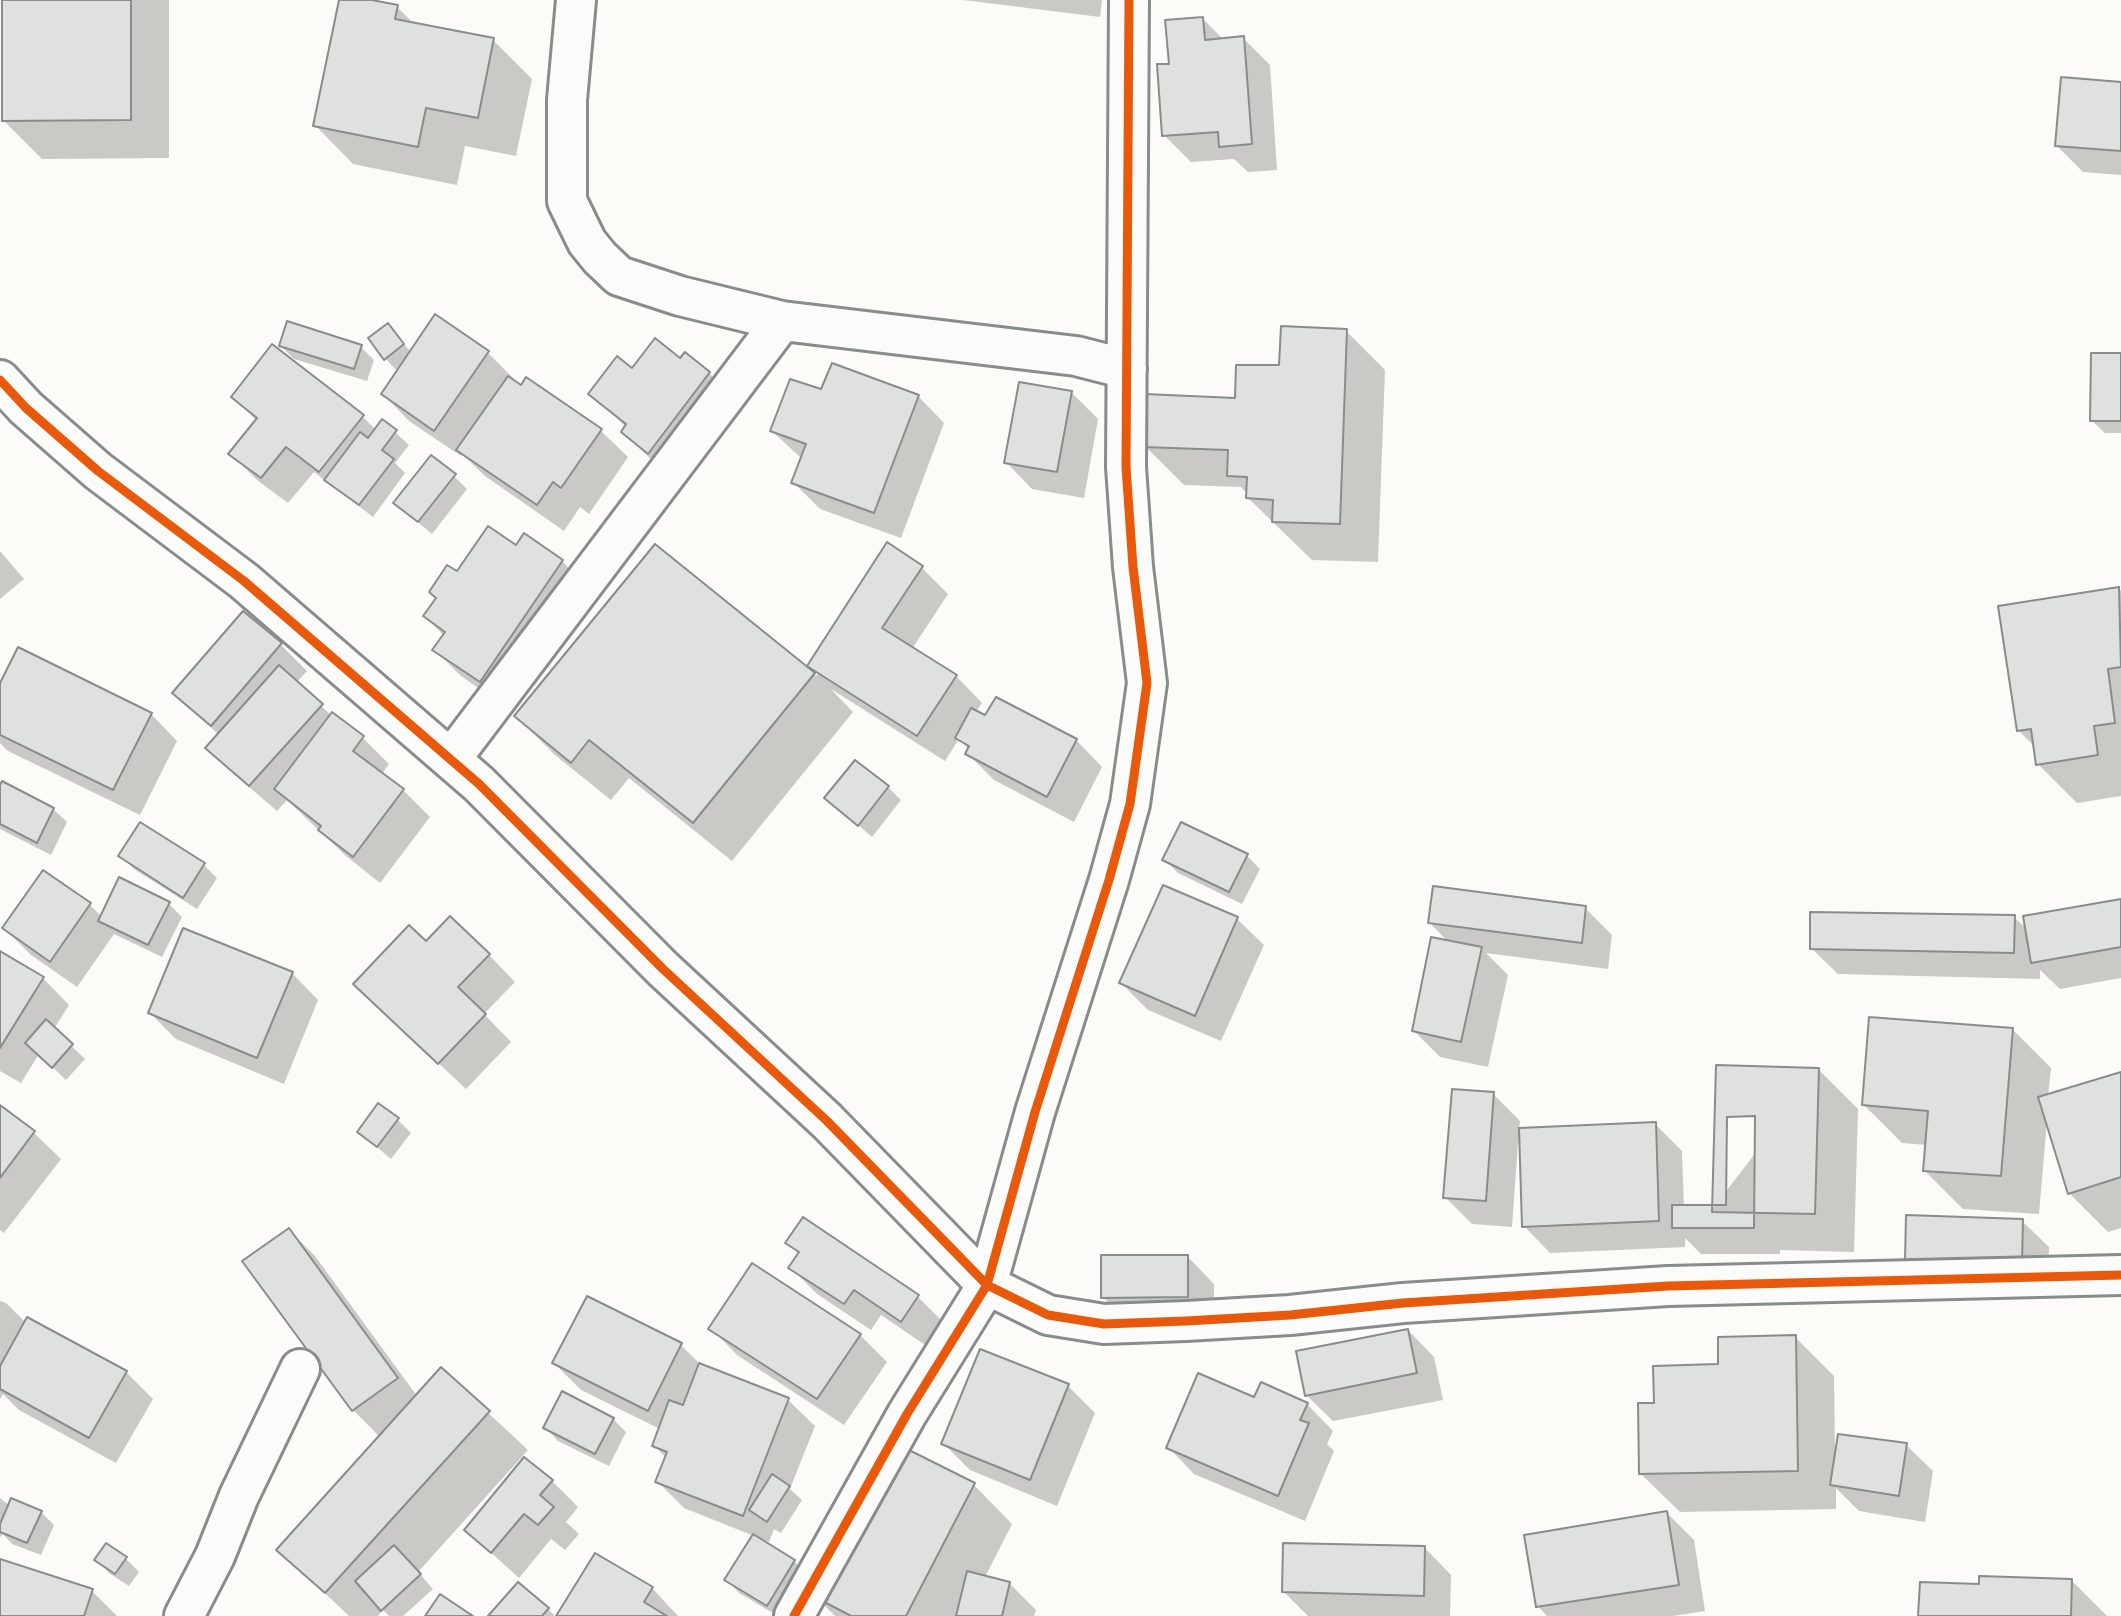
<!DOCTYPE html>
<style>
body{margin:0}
canvas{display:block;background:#fcfbf8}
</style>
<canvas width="2121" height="1616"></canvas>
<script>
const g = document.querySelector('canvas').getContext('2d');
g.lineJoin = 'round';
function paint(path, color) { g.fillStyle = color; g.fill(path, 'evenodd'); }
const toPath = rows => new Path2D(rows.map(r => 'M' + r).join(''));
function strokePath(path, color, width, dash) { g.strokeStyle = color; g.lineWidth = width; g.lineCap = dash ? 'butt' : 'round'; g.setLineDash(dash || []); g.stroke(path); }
paint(toPath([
 [4,0,169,0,169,158,42,159,3,120],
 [340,0,364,0,397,7,414,24,493,40,532,79,516,156,465,146,457,185,353,164,315,125],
 [963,0,1102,0,1100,17],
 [1203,19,1224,40,1243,38,1270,65,1277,170,1248,172,1234,159,1191,162,1164,135,1170,65],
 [2121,83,2121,175,2083,172,2057,146],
 [388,326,411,352,487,352,514,379,512,381,521,388,527,379,601,431,628,457,589,514,580,507,564,531,485,476,462,454,461,456,409,421,383,394,398,372,385,358],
 [1346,331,1385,370,1378,562,1312,560,1248,498,1248,495,1241,487,1184,485,1145,446,1236,399,1281,367],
 [281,346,361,347,374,360,367,381,294,359],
 [2121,355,2121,433,2105,433,2091,420],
 [680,361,709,373,735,400,675,479,650,458,623,432,626,427,591,394,632,370],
 [822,392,918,396,944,423,901,538,820,509,793,482,802,459,772,431],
 [1071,392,1098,419,1084,498,1032,489,1006,462],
 [233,397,363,417,376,430,383,421,409,445,395,463,405,473,373,517,314,472,288,503,257,480,231,454,257,421],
 [454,476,467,489,432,534,395,503],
 [655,546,816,676,818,674,809,665,922,568,948,594,912,649,956,676,982,703,976,712,986,718,1076,740,1102,767,1074,822,994,780,967,753,969,750,959,739,945,761,831,689,853,712,732,861,629,778,611,800,555,755,516,716],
 [516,548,562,561,588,588,507,708,461,676,435,650,444,636,425,616,458,573],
 [0,551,24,579,0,599],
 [2119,589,2121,591,2121,796,2077,803,2038,764,2035,747,2018,730],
 [280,644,307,671,296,683,331,715,363,738,389,764,382,774,403,790,430,817,380,883,346,856,287,800,277,811,234,774,208,748,219,735,175,693],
 [0,687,151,714,177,741,140,815,8,751,0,743],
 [888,787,901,800,872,837,827,798],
 [0,789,53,809,67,822,51,855,0,829],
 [141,824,204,865,217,878,197,909,134,869,121,856],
 [1247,856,1260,869,1242,904,1178,873,1165,860],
 [44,872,90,905,102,917,168,903,182,917,162,957,114,934,77,987,31,955,4,928],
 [2121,900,2121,978,2060,989,2040,970,2040,979,1838,974,1811,948,2014,917,2028,930],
 [1585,908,1612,935,1608,969,1486,953,1508,975,1488,1067,1440,1057,1414,1031,1449,943,1430,923],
 [1237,919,1264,945,1221,1041,1148,1010,1121,983],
 [426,944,489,955,515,982,484,1014,511,1042,466,1089,382,1010],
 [0,953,43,978,69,1005,54,1029,85,1059,66,1080,39,1054,21,1083,0,1071],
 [292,973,318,1000,284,1084,176,1039,150,1013],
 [2012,1029,2051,1068,2048,1096,2121,1073,2121,1228,2108,1232,2069,1193,2047,1120,2039,1214,1963,1209,1925,1171,1927,1145,1902,1143,1863,1104],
 [1819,1070,1858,1109,1854,1252,1780,1250,1780,1254,1701,1254,1685,1238,1685,1247,1550,1253,1524,1226,1521,1143,1518,1143,1512,1227,1472,1224,1445,1197,1493,1094,1520,1121,1519,1130,1655,1124,1682,1151,1684,1207,1714,1207],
 [0,1107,34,1133,61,1159,4,1233,0,1230],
 [398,1120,411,1133,391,1159,359,1132],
 [2022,1221,2049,1247,2048,1289,1933,1285,1907,1259],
 [289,1230,315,1256,417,1396,441,1369,528,1450,418,1572,433,1589,403,1616,389,1616,383,1610,378,1616,349,1616,279,1550,380,1437,353,1410],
 [788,1243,918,1297,944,1323,928,1347,881,1315,871,1330,817,1294,791,1268,800,1255],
 [1188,1257,1214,1284,1214,1323,1129,1324,1103,1297],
 [0,1301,6,1303,26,1323,126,1372,153,1399,116,1463,19,1410,3,1394,0,1399],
 [711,1328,860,1335,887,1362,844,1425,737,1355],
 [1408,1330,1434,1357,1443,1400,1333,1421,1306,1395],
 [1795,1337,1834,1376,1835,1449,1906,1445,1933,1471,1925,1522,1859,1511,1836,1488,1836,1509,1680,1512,1641,1474,1656,1404,1720,1366],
 [681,1345,702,1366,788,1400,815,1426,790,1489,802,1500,781,1533,774,1529,769,1542,760,1538,759,1540,794,1561,807,1575,778,1616,739,1593,726,1579,754,1536,684,1508,657,1481,666,1458,654,1445,660,1429,581,1390,554,1363],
 [981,1351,1068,1386,1095,1413,1057,1506,970,1470,944,1444],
 [1255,1399,1307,1404,1333,1431,1327,1444,1334,1451,1305,1521,1194,1474,1168,1447],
 [613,1419,626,1432,609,1466,558,1441,545,1427],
 [552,1481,578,1507,566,1522,579,1534,565,1550,551,1539,519,1578,466,1530],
 [974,1485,1012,1524,985,1577,1009,1583,1036,1610,1034,1616,835,1616,815,1596],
 [0,1498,10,1506,41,1512,54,1525,41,1555,12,1544,3,1534,0,1537],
 [1667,1513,1694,1540,1705,1611,1673,1616,1547,1616,1538,1606],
 [107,1545,126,1559,139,1572,129,1586,109,1573,96,1559],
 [1425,1548,1451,1575,1450,1616,1308,1616,1284,1592],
 [0,1560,92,1591,117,1616,0,1616],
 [2072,1581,2107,1616,1920,1616,1981,1586],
 [652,1588,678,1616,558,1616],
 [548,1609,555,1616,491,1616]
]), '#0003');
const building = toPath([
 [2,0,131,0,131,120,2,121,2,0],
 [339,0,372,0,398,5,395,19,494,38,478,118,426,108,418,147,313,126,339,0],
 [1203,17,1205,40,1244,36,1252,144,1219,147,1218,132,1162,136,1157,64,1169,64,1165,20,1203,17],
 [2061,77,2121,82,2121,151,2055,146,2061,77],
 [435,314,489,351,434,431,381,394,435,314],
 [287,321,362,345,354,369,279,346,287,321],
 [388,323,404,344,384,360,368,338,388,323],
 [1281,326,1347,329,1340,524,1272,522,1273,500,1246,498,1247,477,1227,476,1228,450,1143,447,1145,394,1235,398,1236,365,1279,365,1281,326],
 [655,338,680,358,685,352,710,372,648,454,621,432,626,424,588,394,617,356,632,368,655,338],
 [272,344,364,415,319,472,286,447,261,478,228,454,257,418,231,397,272,344],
 [2091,353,2121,353,2121,421,2090,421,2091,353],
 [832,363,919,395,874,513,791,483,806,444,770,431,790,379,821,389,832,363],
 [508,376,521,385,526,377,602,429,561,488,553,482,537,505,456,450,508,376],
 [1019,382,1072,391,1057,472,1004,463,1019,382],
 [382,419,397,430,382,450,394,459,359,505,324,480,360,432,368,438,382,419],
 [431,455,456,474,418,522,393,503,431,455],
 [488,526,516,545,524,533,563,560,480,682,432,650,445,632,423,616,436,598,429,592,447,565,457,571,488,526],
 [887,542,923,566,882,628,957,675,917,736,807,666,887,542],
 [655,544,815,673,693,823,589,740,571,763,514,716,655,544],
 [2119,587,2121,667,2108,669,2115,723,2094,726,2098,755,2036,765,2031,729,2017,731,1998,606,2119,587],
 [243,611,282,643,211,726,172,693,243,611],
 [18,647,152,713,113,790,0,735,0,683,18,647],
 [279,665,323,704,249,786,205,748,279,665],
 [996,697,1077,739,1047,797,965,754,969,746,955,738,971,708,985,715,996,697],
 [332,712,364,736,353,751,404,789,353,857,318,830,321,826,274,789,332,712],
 [855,760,889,786,858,826,824,798,855,760],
 [2,781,54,808,37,843,0,824,0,785,2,781],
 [140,822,205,863,183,898,118,856,140,822],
 [1181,822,1248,854,1229,892,1162,860,1181,822],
 [43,870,91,903,50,962,2,928,43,870],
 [119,877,170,902,148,945,98,921,119,877],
 [1163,885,1238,917,1195,1016,1119,983,1163,885],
 [1433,886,1586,906,1582,943,1428,923,1433,886],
 [2121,899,2121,947,2031,963,2023,916,2121,899],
 [1810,912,2015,915,2014,953,1810,949,1810,912],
 [450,916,490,954,458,987,486,1014,438,1064,353,984,409,925,426,941,450,916],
 [183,928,293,972,257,1058,148,1013,183,928],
 [1431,937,1482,947,1461,1042,1412,1031,1431,937],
 [0,951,44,977,0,1048,0,951],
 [1869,1017,2013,1028,2001,1176,1923,1171,1928,1111,1862,1105,1869,1017],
 [46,1019,73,1044,52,1068,25,1043,46,1019],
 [1716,1065,1819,1068,1815,1214,1712,1212,1716,1065],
 [2121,1072,2121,1177,2068,1194,2038,1097,2121,1072],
 [1452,1089,1494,1092,1486,1201,1443,1198,1452,1089],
 [378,1103,399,1118,377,1147,357,1132,378,1103],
 [0,1105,35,1131,0,1178,0,1105],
 [1755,1116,1754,1228,1672,1228,1672,1205,1726,1205,1727,1117,1755,1116],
 [1656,1122,1659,1221,1522,1227,1519,1128,1656,1122],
 [1906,1215,2023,1219,2022,1263,1905,1260,1906,1215],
 [803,1217,919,1295,901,1322,854,1290,844,1304,788,1268,799,1252,785,1243,803,1217],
 [289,1228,398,1378,352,1411,242,1261,289,1228],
 [1101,1255,1188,1255,1188,1297,1101,1298,1101,1255],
 [752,1263,861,1334,817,1399,708,1329,752,1263],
 [587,1296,682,1343,648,1411,552,1363,587,1296],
 [27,1317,127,1371,89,1438,0,1389,0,1366,27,1317],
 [1408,1329,1417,1373,1305,1396,1296,1351,1408,1329],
 [1796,1335,1798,1471,1639,1474,1638,1403,1654,1403,1653,1366,1718,1364,1718,1337,1796,1335],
 [980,1349,1069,1384,1030,1480,941,1444,980,1349],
 [699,1363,789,1398,743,1516,655,1482,667,1452,652,1446,669,1400,683,1405,699,1363],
 [441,1367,490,1411,325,1593,276,1550,441,1367],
 [1198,1373,1254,1397,1261,1382,1308,1403,1300,1420,1309,1423,1278,1496,1166,1448,1198,1373],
 [562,1391,614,1418,595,1454,543,1428,562,1391],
 [1838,1434,1907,1443,1899,1496,1830,1485,1838,1434],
 [893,1442,975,1483,906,1616,851,1616,813,1596,893,1442],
 [524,1457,553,1480,540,1495,554,1507,538,1525,524,1514,491,1553,464,1530,524,1457],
 [772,1474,790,1486,767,1522,749,1510,772,1474],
 [11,1498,42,1511,27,1543,0,1532,0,1524,11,1498],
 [1667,1511,1679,1585,1536,1607,1524,1535,1667,1511],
 [753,1534,795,1560,767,1606,724,1580,753,1534],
 [106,1543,127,1557,115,1574,94,1560,106,1543],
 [1283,1543,1425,1546,1424,1596,1282,1592,1283,1543],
 [394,1545,421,1574,381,1611,355,1581,394,1545],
 [595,1553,653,1587,644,1602,667,1616,556,1616,595,1553],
 [0,1559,93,1589,84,1616,0,1616,0,1559],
 [967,1571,1010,1582,1002,1616,956,1616,967,1571],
 [1979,1576,2072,1579,2071,1616,1918,1616,1920,1582,1979,1584,1979,1576],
 [518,1582,549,1608,542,1616,488,1616,518,1582],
 [440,1594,473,1616,425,1616,440,1594]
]);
paint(building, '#dfe1de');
strokePath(building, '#888d8a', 2);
const minor = toPath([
 [576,0,567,100,567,201,587,242,600,258,619,276,680,296,782,321,1076,356,1127,369],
 [0,380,26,408,98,471,244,581,479,784,663,969,827,1121,987,1285,1048,1315,1104,1324,1186,1321,1290,1315,1403,1303,1668,1286,2121,1275],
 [451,759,782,321],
 [184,1616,215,1556,239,1496,300,1369],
 [794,1616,907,1414,987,1285,1035,1112,1109,880,1130,804,1147,683,1133,567,1126,467,1129,0]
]);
strokePath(minor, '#888d8a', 44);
strokePath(minor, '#fbfbf9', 38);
strokePath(toPath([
 [0,380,26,408,98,471,244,581,479,784,663,969,827,1121,987,1285,1048,1315,1104,1324,1186,1321,1290,1315,1403,1303,1668,1286,2121,1275],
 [794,1616,907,1414,987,1285,1035,1112,1109,880,1130,804,1147,683,1133,567,1126,467,1129,0]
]), '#e8590c', 9);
</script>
